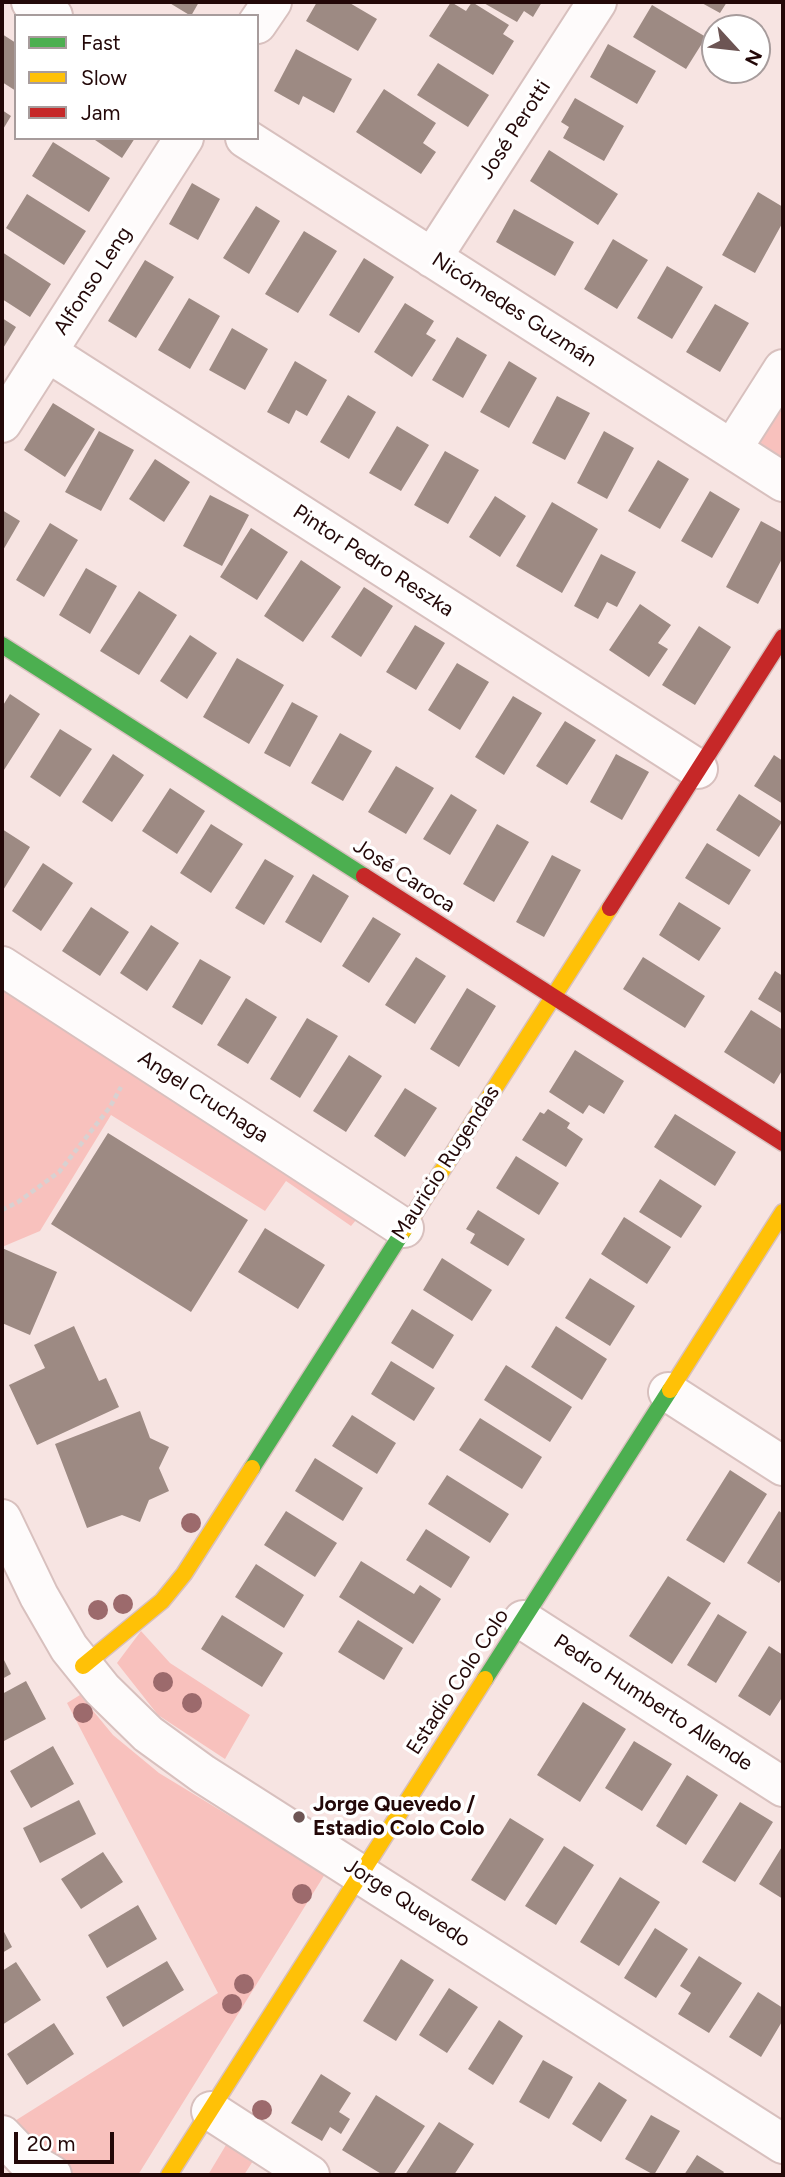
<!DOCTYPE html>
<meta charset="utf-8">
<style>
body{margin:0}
#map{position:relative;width:785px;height:2177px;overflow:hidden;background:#f7e4e2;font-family:Figtree,sans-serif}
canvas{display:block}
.frame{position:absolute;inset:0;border:4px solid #230808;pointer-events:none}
.legend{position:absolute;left:14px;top:14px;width:245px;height:126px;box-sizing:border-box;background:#fff;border:2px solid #a79c9c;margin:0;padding:9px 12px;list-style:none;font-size:21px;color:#230808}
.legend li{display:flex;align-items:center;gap:14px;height:35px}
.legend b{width:35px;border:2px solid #a79c9c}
.north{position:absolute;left:701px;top:14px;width:70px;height:70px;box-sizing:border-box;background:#fff;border:2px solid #a79c9c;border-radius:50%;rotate:117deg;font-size:19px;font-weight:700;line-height:28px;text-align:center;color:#230808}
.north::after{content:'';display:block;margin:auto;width:24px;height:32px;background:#6d5554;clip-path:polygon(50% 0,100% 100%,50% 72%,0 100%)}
.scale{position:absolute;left:14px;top:2132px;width:100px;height:32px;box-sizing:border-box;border:4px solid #230808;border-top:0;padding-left:9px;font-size:21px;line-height:24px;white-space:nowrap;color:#230808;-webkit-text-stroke:5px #fff;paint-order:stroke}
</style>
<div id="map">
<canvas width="785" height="2177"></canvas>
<div class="frame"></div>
<ul class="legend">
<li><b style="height:9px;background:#4caf50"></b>Fast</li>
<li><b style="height:9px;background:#ffc107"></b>Slow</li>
<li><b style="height:9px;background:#c62828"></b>Jam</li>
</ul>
<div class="north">N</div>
<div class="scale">20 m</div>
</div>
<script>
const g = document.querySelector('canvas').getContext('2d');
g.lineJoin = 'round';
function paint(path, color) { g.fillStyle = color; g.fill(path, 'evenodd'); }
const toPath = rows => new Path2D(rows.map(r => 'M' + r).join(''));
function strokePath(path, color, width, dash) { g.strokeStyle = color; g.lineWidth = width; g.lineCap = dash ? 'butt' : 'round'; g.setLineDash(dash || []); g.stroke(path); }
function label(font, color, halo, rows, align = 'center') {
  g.font = font + ' Figtree,sans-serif'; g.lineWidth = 7; g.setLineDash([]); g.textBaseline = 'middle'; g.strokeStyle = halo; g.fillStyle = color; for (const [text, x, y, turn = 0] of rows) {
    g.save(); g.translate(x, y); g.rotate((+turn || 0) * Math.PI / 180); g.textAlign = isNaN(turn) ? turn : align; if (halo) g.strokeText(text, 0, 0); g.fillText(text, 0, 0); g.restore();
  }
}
paint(toPath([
 [783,404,783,467,755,449],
 [2,980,362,1213,351,1226,286,1181,265,1211,111,1115,40,1231,2,1247],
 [141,1631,170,1663,250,1715,225,1759,158,1715,117,1663],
 [80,1695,113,1735,159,1773,325,1874,138,2175,69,2175,10,2124,218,1993,67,1703],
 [226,2145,253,2161,244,2175,208,2175]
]), '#f8c1bd');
paint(toPath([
 [168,2,199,2,191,16],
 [317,2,348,2,377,19,358,51,306,21],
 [451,2,466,11,472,2,509,25,503,34,514,41,493,75,429,36],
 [482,2,542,2,533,17,524,11,517,22],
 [700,2,727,2,720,13],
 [652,5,706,37,686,69,633,37],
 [2,34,16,43,16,91,2,82],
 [608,44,656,71,637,104,590,77],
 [296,49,352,79,334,113,303,96,299,105,274,91],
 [438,63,489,95,468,127,417,95],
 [384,89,436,123,423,143,436,152,421,174,356,132],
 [575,98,624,126,604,161,563,138,569,127,561,122],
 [2,110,11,116,2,131],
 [92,138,135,138,122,158],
 [53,142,110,178,89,212,32,176],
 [549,150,618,194,598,225,530,181],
 [192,183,220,199,198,240,169,224],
 [758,192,783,207,783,222,755,273,722,255],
 [27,194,86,231,64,265,6,228],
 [256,206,280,221,249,274,223,258],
 [514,209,574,242,555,276,496,242],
 [304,231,337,251,298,313,265,294],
 [613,239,648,260,617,309,584,289],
 [2,252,51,284,30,317,2,299],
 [364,258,394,277,359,333,329,315],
 [145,260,174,277,136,338,108,321],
 [667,266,703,287,672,339,637,318],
 [189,298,220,316,190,369,158,350],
 [405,303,434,321,426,334,436,340,412,377,374,352],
 [715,304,749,323,720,372,686,352],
 [2,318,16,327,2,350],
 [232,328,268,349,245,390,209,370],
 [457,337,487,355,463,398,432,380],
 [295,361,327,380,307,416,296,410,289,424,267,412],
 [509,361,537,378,509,428,480,412],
 [348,395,376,412,349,459,320,442],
 [557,396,590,413,565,460,532,443],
 [53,403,95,429,65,477,24,450],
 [397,426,429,445,401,491,369,473],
 [99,431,134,450,101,511,65,492],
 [604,431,634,448,607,499,577,483],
 [445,451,479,470,448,524,414,505],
 [155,459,190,482,164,522,129,499],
 [658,460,689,479,660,529,628,511],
 [710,491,740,509,712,558,681,541],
 [210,495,249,515,222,566,183,546],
 [495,496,526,516,500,557,469,537],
 [552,502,598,529,562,593,516,566],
 [2,510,20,521,2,552],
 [761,521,783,533,783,557,758,604,726,587],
 [50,523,78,540,44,597,16,580],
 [251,528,288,552,257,600,220,577],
 [601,554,636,572,617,607,607,602,598,619,574,606],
 [301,560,341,587,303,642,264,616],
 [86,568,117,586,90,634,59,615],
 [364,587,393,606,361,657,331,637],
 [139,591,177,615,139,675,100,651],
 [640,604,671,625,658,643,668,649,649,677,609,650],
 [415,625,445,643,416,690,386,672],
 [699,626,731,647,695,705,662,685],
 [190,635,217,653,187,699,160,681],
 [237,658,284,685,249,744,203,717],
 [457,663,489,682,460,730,428,710],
 [10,694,40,714,2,773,2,707],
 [513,696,542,713,504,775,475,757],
 [292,702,318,716,290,767,264,753],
 [565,721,596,740,567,785,536,766],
 [60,729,92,749,60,797,30,777],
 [340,733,372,751,343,801,311,783],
 [113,754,144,775,112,822,82,802],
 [616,754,649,772,622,820,590,802],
 [774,755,783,761,783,804,754,786],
 [396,766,434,788,406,834,368,812],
 [170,788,205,811,177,854,142,831],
 [451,794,477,810,450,855,423,839],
 [739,794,782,822,759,857,716,830],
 [211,824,243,844,211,893,180,873],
 [497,824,529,842,494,902,463,884],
 [2,829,30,847,2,892],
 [707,843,751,870,729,905,685,878],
 [552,855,581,870,544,937,516,922],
 [265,859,294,876,264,925,235,908],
 [43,863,73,883,41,931,12,911],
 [313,874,349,896,321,943,285,922],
 [679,902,721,928,699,961,659,935],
 [91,907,129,932,100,976,62,951],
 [373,917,401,934,369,983,342,966],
 [151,925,179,943,147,991,120,973],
 [416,957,446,976,415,1024,385,1005],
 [643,957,705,996,685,1028,623,989],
 [200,959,231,977,202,1025,172,1007],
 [775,971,783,976,783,1014,758,999],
 [467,988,496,1006,459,1067,430,1049],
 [246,998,277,1017,248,1064,217,1045],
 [751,1010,783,1030,783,1069,774,1084,724,1052],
 [307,1018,338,1036,300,1098,270,1079],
 [575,1050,624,1081,604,1114,589,1105,583,1114,549,1092],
 [349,1055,382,1076,346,1132,313,1111],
 [405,1088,437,1108,405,1157,374,1136],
 [548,1109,570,1123,567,1128,583,1139,566,1167,522,1140,540,1112,544,1114],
 [675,1114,736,1152,715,1186,654,1147],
 [108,1133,248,1220,191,1312,51,1224],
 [516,1156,559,1183,539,1215,496,1188],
 [660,1179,702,1206,681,1238,639,1212],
 [478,1210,525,1239,508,1266,470,1243,475,1234,466,1229],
 [624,1217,671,1247,647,1284,601,1254],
 [265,1228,325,1265,298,1309,238,1272],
 [2,1248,57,1272,30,1335,2,1323],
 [442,1258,492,1290,472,1321,423,1290],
 [590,1278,635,1306,610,1346,565,1318],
 [412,1309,454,1335,433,1369,391,1343],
 [74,1326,99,1381,106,1378,119,1407,37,1445,9,1385,45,1368,34,1345],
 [556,1326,607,1359,582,1400,531,1367],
 [391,1361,435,1388,414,1421,371,1394],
 [506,1365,572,1407,550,1442,484,1400],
 [140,1411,150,1438,169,1447,159,1468,169,1491,149,1500,140,1522,122,1515,87,1528,55,1444],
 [352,1415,396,1443,377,1474,332,1446],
 [480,1418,542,1457,522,1489,459,1450],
 [315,1458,363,1488,343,1521,295,1491],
 [730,1470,767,1494,724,1563,686,1540],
 [447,1475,509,1514,490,1543,428,1504],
 [286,1511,337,1543,315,1577,264,1545],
 [779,1511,783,1514,783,1577,779,1583,747,1563],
 [426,1529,470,1557,451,1588,406,1560],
 [361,1561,414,1594,420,1585,441,1599,413,1644,339,1597],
 [256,1564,304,1595,284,1628,235,1597],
 [668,1576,711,1603,672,1664,629,1636],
 [718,1614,747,1632,716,1683,687,1665],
 [222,1615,283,1653,262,1687,201,1649],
 [358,1620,403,1648,384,1680,338,1652],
 [769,1646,783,1655,783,1696,770,1716,738,1696],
 [2,1656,11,1674,2,1679],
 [26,1681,46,1719,2,1742,2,1694],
 [583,1702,626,1729,580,1802,537,1775],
 [634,1741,672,1764,642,1811,605,1788],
 [53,1746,74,1784,31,1808,10,1771],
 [687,1775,718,1795,686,1845,656,1826],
 [79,1800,96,1834,40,1863,23,1828],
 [740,1802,773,1822,735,1882,702,1862],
 [510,1818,544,1839,505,1901,471,1880],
 [783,1845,783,1899,759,1884],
 [564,1846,594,1865,556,1925,525,1906],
 [103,1852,123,1882,81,1909,61,1879],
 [620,1877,660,1902,619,1966,580,1942],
 [138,1905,157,1939,107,1968,88,1935],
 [2,1928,12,1947,2,1953],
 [655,1928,688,1949,656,1998,624,1978],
 [699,1956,742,1983,709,2033,678,2014,691,1993,680,1986],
 [401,1959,434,1980,396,2041,363,2021],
 [167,1961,184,1990,123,2027,106,1997],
 [16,1962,41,2000,2,2025,2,1971],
 [449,1988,478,2007,447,2053,419,2035],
 [758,1992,783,2008,783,2020,761,2057,729,2037],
 [499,2020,523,2036,493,2085,468,2069],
 [54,2023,74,2054,27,2085,7,2054],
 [543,2060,573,2077,549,2119,519,2102],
 [321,2074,351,2093,339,2112,350,2119,341,2134,330,2127,322,2141,291,2123],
 [599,2082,627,2100,601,2142,572,2124],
 [376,2095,425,2126,393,2175,383,2175,342,2150],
 [651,2115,680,2131,654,2175,625,2159],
 [439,2122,474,2144,454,2175,405,2175],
 [697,2155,724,2172,722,2175,684,2175]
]), '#9d8a83');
const street = toPath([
 [31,2,53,16],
 [257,24,272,2],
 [245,138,783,482],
 [432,258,597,2],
 [47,352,698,769],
 [2,423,184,138],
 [732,449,783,369],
 [2,966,404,1228],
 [668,1392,783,1466],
 [2,1519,39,1596,69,1648,102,1689,148,1734,203,1774,783,2144],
 [523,1620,783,1787],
 [211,2111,310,2175],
 [2,2135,25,2159,52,2175]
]);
const fast = toPath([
 [2,645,364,876],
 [252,1468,404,1230],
 [485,1679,670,1390]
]);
const slow = toPath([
 [404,1230,610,908],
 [670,1390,783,1212],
 [83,1666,162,1601,184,1574,252,1468],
 [169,2175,485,1679]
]);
const jam = toPath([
 [364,876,783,1143],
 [610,908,783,637]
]);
strokePath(street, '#d8c0be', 42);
strokePath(fast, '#d8c0be', 19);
strokePath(slow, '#d8c0be', 19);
strokePath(jam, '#d8c0be', 19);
strokePath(toPath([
 [2,1210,18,1202,59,1172,110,1107,121,1087]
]), '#d8d1d1', 4.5, [5, 3.5]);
strokePath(street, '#fefbfb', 38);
strokePath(fast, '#4caf50', 16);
strokePath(slow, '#ffc107', 16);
strokePath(jam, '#c62828', 16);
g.fillStyle = '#9c6a6c';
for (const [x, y] of [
 [191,1523],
 [123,1604],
 [98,1610],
 [163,1682],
 [192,1703],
 [83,1713],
 [302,1894],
 [244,1984],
 [232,2004],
 [262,2110]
]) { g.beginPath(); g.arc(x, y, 10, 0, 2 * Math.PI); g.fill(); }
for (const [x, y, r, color] of [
 [299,1817,7,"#6d5554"]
]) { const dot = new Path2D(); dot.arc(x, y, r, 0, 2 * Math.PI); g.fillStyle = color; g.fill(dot); strokePath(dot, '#fff', 2.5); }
label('21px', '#230808', '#fff', [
 ["José Perotti",515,130,-57],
 ["Alfonso Leng",93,281,-57],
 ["Nicómedes Guzmán",514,310,33],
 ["Pintor Pedro Reszka",373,561,33],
 ["José Caroca",404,876,33],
 ["Angel Cruchaga",203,1097,33],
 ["Mauricio Rugendas",446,1163,-57],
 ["Estadio Colo Colo",458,1682,-57],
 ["Pedro Humberto Allende",653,1703,33],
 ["Jorge Quevedo",407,1903,33]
]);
label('bold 21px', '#230808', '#fff', [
 ["Jorge Quevedo /",313,1805],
 ["Estadio Colo Colo",313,1829]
], 'left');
</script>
